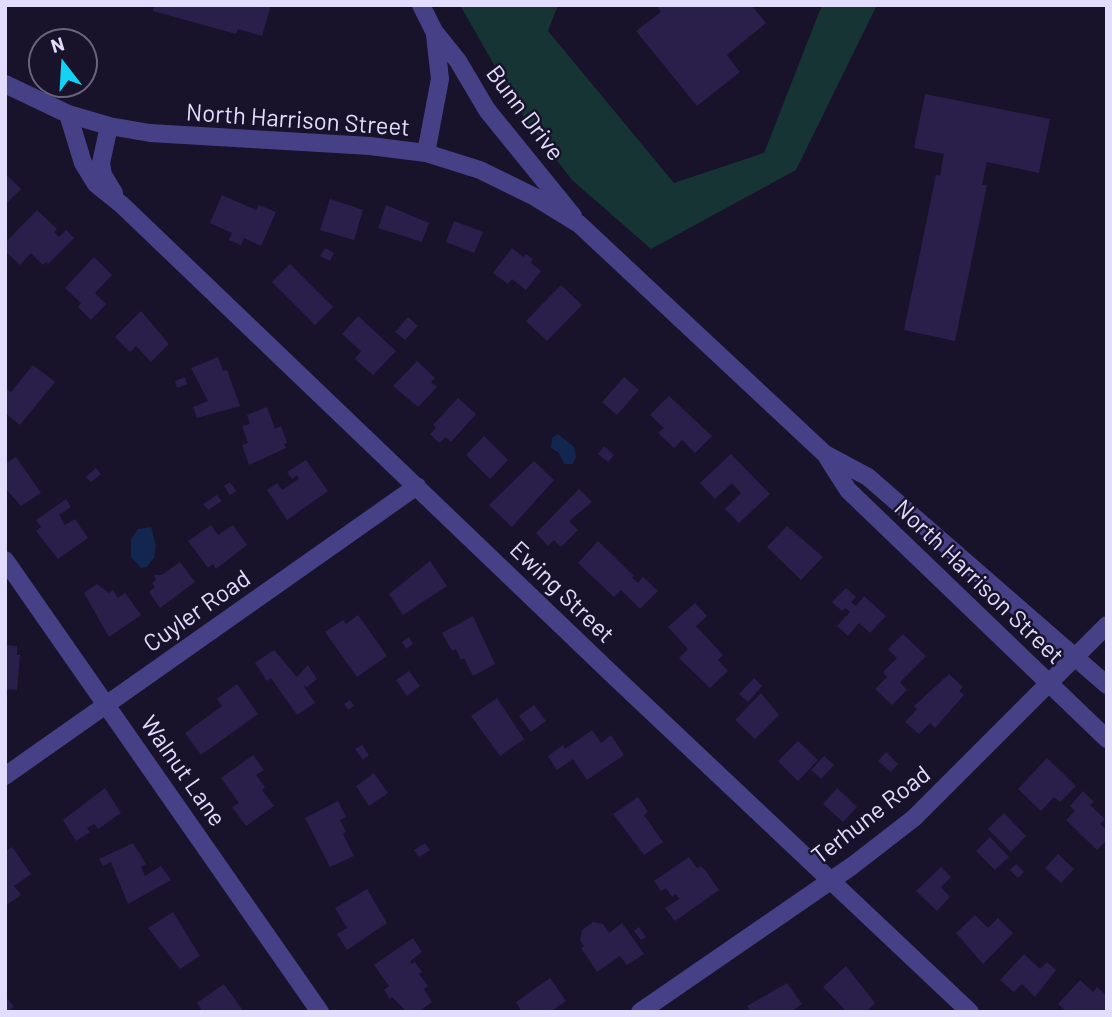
<!DOCTYPE html>
<style>
body{margin:0}
#map{position:relative;width:1112px;height:1017px;overflow:hidden;background:#18122b;font-family:Barlow,sans-serif}
canvas{display:block}
.frame{position:absolute;inset:0;border:7px solid #e3ddfd;pointer-events:none}
.north{position:absolute;left:28px;top:28px;width:70px;height:70px;box-sizing:border-box;background:#18122b;border:2px solid #69637f;border-radius:50%;rotate:343deg;font-size:19px;font-weight:700;line-height:28px;text-align:center;color:#e3ddfd}
.north::after{content:'';display:block;margin:auto;width:24px;height:32px;background:#13d3f4;clip-path:polygon(50% 0,100% 100%,50% 72%,0 100%)}
</style>
<div id="map">
<canvas width="1112" height="1017"></canvas>
<div class="frame"></div>
<div class="north">N</div>
</div>
<script>
const g = document.querySelector('canvas').getContext('2d');
g.lineJoin = 'round';
function paint(path, color) { g.fillStyle = color; g.fill(path, 'evenodd'); }
const toPath = rows => new Path2D(rows.map(r => 'M' + r).join(''));
function strokePath(path, color, width, dash) { g.strokeStyle = color; g.lineWidth = width; g.lineCap = dash ? 'butt' : 'round'; g.setLineDash(dash || []); g.stroke(path); }
function label(font, color, halo, rows, align = 'center') {
  g.font = font + ' Barlow,sans-serif'; g.lineWidth = 5; g.setLineDash([]); g.textBaseline = 'middle'; g.strokeStyle = halo; g.fillStyle = color; for (const [text, x, y, turn = 0] of rows) {
    g.save(); g.translate(x, y); g.rotate((+turn || 0) * Math.PI / 180); g.textAlign = isNaN(turn) ? turn : align; if (halo) g.strokeText(text, 0, 0); g.fillText(text, 0, 0); g.restore();
  }
}
paint(toPath([
 [460,5,558,5,548,31,674,183,764,153,822,5,877,5,796,170,651,249,572,180,525,119]
]), '#163434');
paint(toPath([
 [558,434,574,447,576,457,573,464,564,464,559,453,551,448,552,438],
 [151,527,156,546,154,558,147,567,141,568,131,557,131,539,138,529]
]), '#12264f');
paint(toPath([
 [154,5,271,5,262,36,238,29,236,34,153,11],
 [656,5,751,5,766,23,727,55,740,72,697,106,636,31,661,12],
 [925,94,1050,119,1039,173,987,162,982,185,987,185,955,341,904,330,936,175,940,176,944,154,914,148],
 [7,175,21,189,5,205,5,177],
 [222,195,256,210,259,205,276,212,261,246,244,238,241,245,229,240,232,233,210,223],
 [330,199,363,210,354,240,320,230],
 [386,205,429,223,422,242,378,228],
 [37,210,57,229,54,232,59,237,66,230,74,238,48,264,46,262,43,265,31,253,20,265,5,251,5,243],
 [454,221,483,232,474,253,446,242],
 [325,248,334,253,330,261,320,256],
 [512,248,523,257,526,254,533,259,531,263,541,271,526,290,512,279,508,284,493,273],
 [94,257,112,275,95,293,106,304,91,320,78,307,81,303,65,288],
 [290,264,333,307,315,325,272,282],
 [561,285,582,305,547,341,526,321],
 [141,311,169,344,151,362,136,346,130,352,115,337],
 [358,316,396,351,373,375,355,359,361,351,342,334],
 [408,317,418,326,405,340,395,332],
 [218,357,223,371,227,370,240,406,197,418,193,407,208,401,191,368],
 [417,361,435,378,431,382,437,387,418,407,393,386],
 [33,365,55,382,20,425,5,413,5,388,11,392],
 [185,377,187,384,177,388,175,381],
 [624,377,639,390,617,415,602,402],
 [669,396,712,436,695,453,682,440,674,448,658,433,664,428,650,415],
 [458,398,476,414,451,442,446,437,439,443,430,434,436,428,433,425],
 [267,407,275,429,281,426,287,443,284,444,286,448,249,465,242,445,248,443,242,426,250,424,247,415],
 [484,436,508,460,490,479,466,455],
 [604,446,614,455,608,462,598,454],
 [731,454,770,494,739,523,725,509,741,493,732,483,715,499,700,483],
 [16,457,41,493,21,506,5,488,5,464],
 [306,460,328,491,287,520,267,490,277,483,282,490,299,479,297,475,292,479,287,472],
 [534,461,554,480,512,527,489,505],
 [96,468,101,474,91,482,86,477],
 [230,482,236,491,230,495,224,486],
 [579,489,592,502,569,521,578,530,561,547,554,540,548,546,536,533],
 [217,495,222,501,208,510,203,504],
 [66,499,71,507,59,515,65,525,75,519,88,538,58,559,36,531,41,527,36,520],
 [211,525,218,535,233,525,247,545,216,569,213,564,208,568,188,541],
 [787,526,823,557,801,580,767,547],
 [598,541,634,576,632,578,638,583,643,577,658,591,640,609,621,590,614,597,578,563],
 [430,561,447,586,403,615,389,594],
 [180,562,195,582,160,608,149,592,155,587,152,583,156,580,154,575,162,575],
 [97,584,109,593,113,590,118,598,125,593,141,615,109,637,84,593],
 [846,588,856,597,851,602,856,606,864,596,886,616,870,633,859,623,848,636,837,626,850,612,845,608,842,611,832,602],
 [695,603,707,616,696,626,723,655,718,660,728,671,710,688,679,658,688,649,668,627],
 [358,615,387,656,357,677,325,632,343,620,346,624],
 [473,616,495,664,473,676,464,658,461,660,456,649,452,651,442,633],
 [903,634,926,656,900,682,907,690,892,705,875,689,887,677,883,672,897,658,888,649],
 [409,637,413,644,406,649,402,642],
 [5,645,17,646,17,655,20,655,17,690,5,689],
 [274,650,297,677,308,665,317,679,307,687,303,685,315,703,297,715,271,678,267,681,255,663],
 [409,671,420,686,407,696,396,680],
 [949,674,963,687,959,691,964,695,935,728,930,723,919,734,905,722,917,709,914,706],
 [754,678,762,686,748,702,739,694],
 [237,684,258,714,201,755,185,733,222,706,217,699],
 [761,693,779,715,755,739,735,720],
 [497,698,524,739,500,756,471,716],
 [350,700,354,706,348,710,344,704],
 [534,705,546,721,531,732,519,716],
 [592,730,601,743,611,735,624,755,587,780,573,759,557,770,548,756,563,745,565,749],
 [798,741,818,760,798,781,778,761],
 [362,745,369,755,363,760,355,749],
 [886,752,898,764,891,772,878,761],
 [253,755,264,770,256,775,265,787,262,790,274,806,246,826,232,807,239,803,221,778],
 [824,756,834,765,821,779,811,770],
 [1047,758,1076,786,1060,802,1054,797,1041,811,1018,789],
 [374,773,388,793,369,806,356,786],
 [105,788,121,813,98,829,94,824,87,828,90,832,76,841,63,820],
 [837,788,857,807,843,822,823,804],
 [1083,791,1094,802,1090,805,1105,819,1100,824,1107,830,1107,840,1097,850,1066,820,1075,811,1070,806],
 [638,797,648,812,644,815,663,842,644,855,613,814],
 [338,801,346,817,340,820,346,832,343,834,354,856,330,867,305,818],
 [1004,813,1026,836,1011,852,988,829],
 [990,837,1009,857,995,870,976,851],
 [133,843,146,864,141,867,145,876,161,866,171,880,128,904,111,862,103,866,99,859],
 [425,843,430,850,419,857,414,850],
 [12,847,31,874,14,886,21,895,5,906,5,852],
 [1058,854,1074,869,1061,883,1045,868],
 [689,857,697,868,701,866,706,871,719,890,675,921,665,908,679,899,676,894,672,897,666,888,661,891,654,881],
 [1016,864,1024,872,1018,878,1010,870],
 [941,867,951,877,941,887,950,897,937,911,916,891],
 [367,889,387,923,347,950,337,934,347,928,335,908],
 [173,912,200,956,180,969,148,928],
 [975,915,988,928,998,918,1013,933,983,964,956,933],
 [593,922,603,924,609,933,622,923,644,954,627,965,620,956,597,972,581,948,584,946,580,940,582,930],
 [639,927,646,937,641,940,634,931],
 [413,938,422,952,410,961,412,964,415,962,422,972,419,974,428,986,424,989,432,1002,418,1012,407,1012,392,997,390,999,384,990,389,986,374,965],
 [1024,954,1040,969,1047,962,1056,970,1035,997,1022,984,1014,992,1000,980],
 [846,966,875,1003,866,1012,847,1012,823,987],
 [550,978,566,1001,550,1012,522,1012,516,1002],
 [1080,980,1093,992,1097,987,1107,996,1107,1012,1067,1012,1058,1004],
 [787,983,802,1004,791,1012,751,1012,747,1006],
 [224,984,244,1012,203,1012,197,1003],
 [8,999,14,1007,5,1012,5,1001]
]), '#2a1f4b');
strokePath(toPath([
 [421,5,434,31,458,61,487,110,573,216],
 [5,84,68,114,109,126,150,133,370,146,426,153,480,170,535,197,579,224,825,454,868,477,1107,685],
 [68,114,83,163,96,184,122,205,616,678,970,1012],
 [109,126,101,163,103,175,114,193],
 [426,153,440,79,435,35],
 [827,457,848,490,1107,739],
 [5,560,320,1012],
 [5,776,417,486],
 [640,1012,852,866,914,818,1107,625]
]), '#464087', 18);
label('24px', '#e3ddfd', '#18122b', [
 ["Bunn Drive",525,113,53],
 ["North Harrison Street",298,120,4],
 ["North Harrison Street",979,582,44],
 ["Ewing Street",562,592,44],
 ["Cuyler Road",197,611,-35],
 ["Walnut Lane",183,771,55],
 ["Terhune Road",871,815,-38]
]);
</script>
